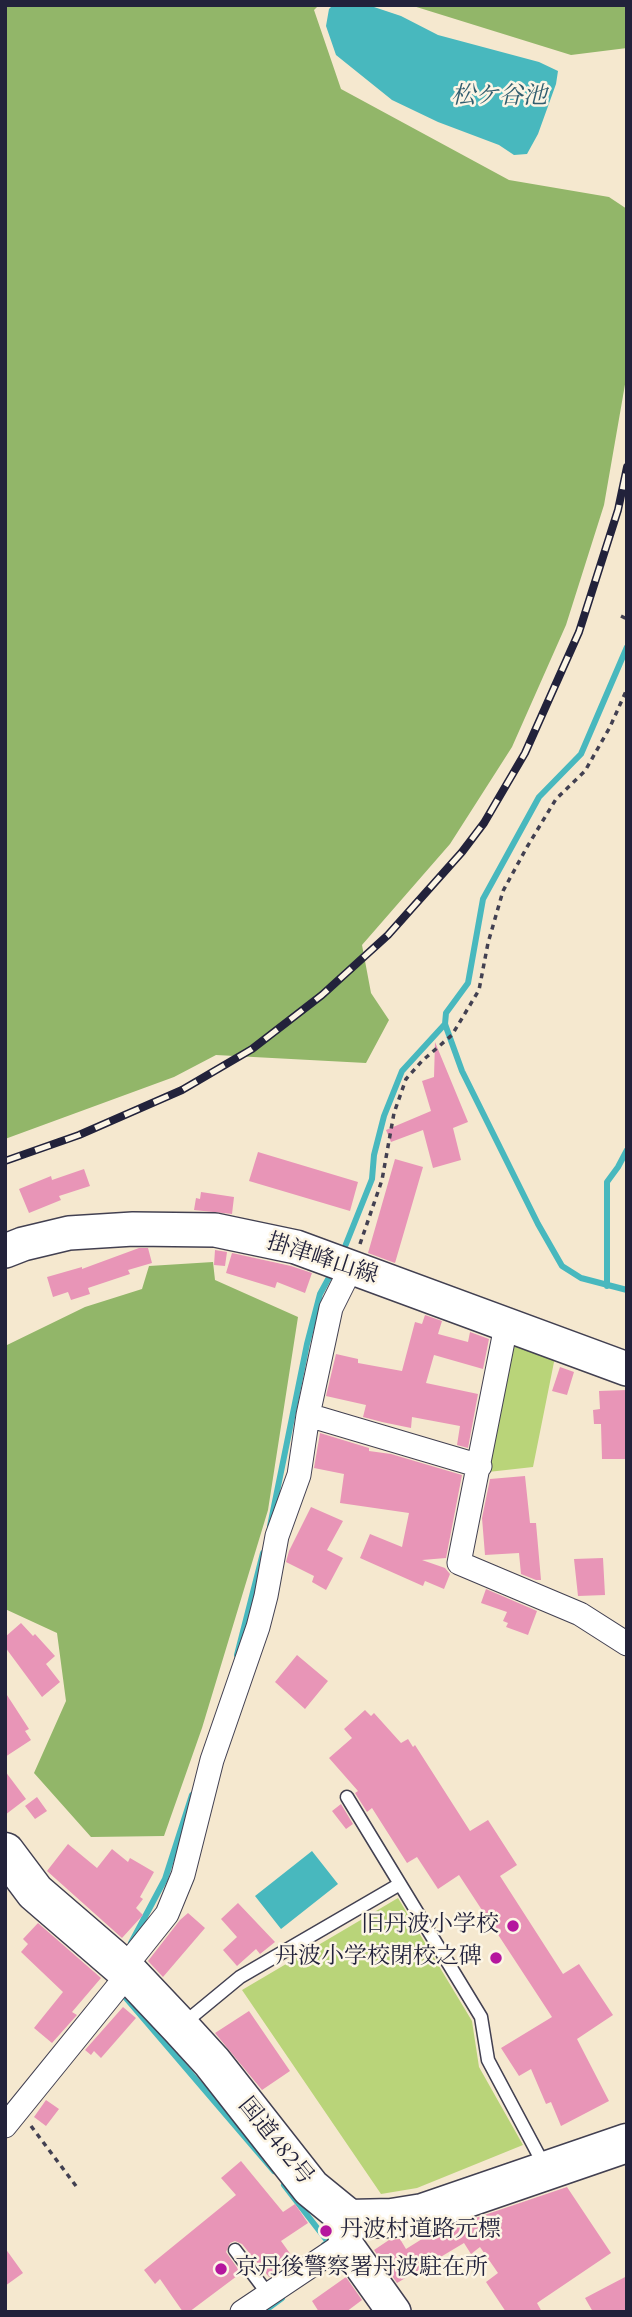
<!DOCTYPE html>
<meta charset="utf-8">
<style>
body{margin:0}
#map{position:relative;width:632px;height:2317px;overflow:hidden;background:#f5e8cf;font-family:Cardo,serif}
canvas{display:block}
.frame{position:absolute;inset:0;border:7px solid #22223b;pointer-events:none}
</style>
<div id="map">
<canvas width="632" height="2317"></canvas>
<div class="frame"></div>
</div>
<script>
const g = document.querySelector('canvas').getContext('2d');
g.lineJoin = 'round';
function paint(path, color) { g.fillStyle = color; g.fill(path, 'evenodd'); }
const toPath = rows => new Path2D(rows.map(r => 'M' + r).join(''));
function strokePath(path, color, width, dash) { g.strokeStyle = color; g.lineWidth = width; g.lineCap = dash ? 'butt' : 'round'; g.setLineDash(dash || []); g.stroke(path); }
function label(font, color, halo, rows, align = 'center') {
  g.font = font + ' Cardo,"Noto Serif JP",serif'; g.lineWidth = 5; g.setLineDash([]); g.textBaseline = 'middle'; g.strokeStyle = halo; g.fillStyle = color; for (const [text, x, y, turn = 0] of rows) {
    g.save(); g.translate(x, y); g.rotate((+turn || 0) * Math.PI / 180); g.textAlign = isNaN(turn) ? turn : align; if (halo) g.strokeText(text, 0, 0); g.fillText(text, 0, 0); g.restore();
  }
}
paint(toPath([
 [512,1342,555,1357,533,1467,488,1472],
 [398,1898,472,2021,479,2067,523,2145,417,2188,381,2194,242,1990]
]), '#b9d479');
paint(toPath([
 [5,5,319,5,314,10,341,89,509,180,609,197,627,209,627,373,604,505,566,625,512,747,450,844,362,945,371,993,389,1020,366,1063,216,1055,174,1077,5,1139],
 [410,5,627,5,627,48,571,55],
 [213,1262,215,1280,298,1317,268,1510,202,1728,164,1836,91,1837,34,1773,66,1701,57,1633,5,1609,5,1346,85,1307,142,1289,149,1266]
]), '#92b669');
paint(toPath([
 [333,5,368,5,401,16,438,35,539,62,558,71,556,84,538,134,527,154,514,155,499,145,438,122,392,100,336,55,326,26,329,9],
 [312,1851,338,1884,281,1929,255,1896]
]), '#48b8be');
strokePath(toPath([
 [627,647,581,754,539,797,483,899,468,983,446,1013,445,1024,462,1071,538,1224,562,1266,581,1278,627,1290],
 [342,1254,372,1179,374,1155,384,1116,402,1071,445,1024],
 [607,1286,607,1182,618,1167,627,1150],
 [270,1526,307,1344,320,1294,332,1272],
 [237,1655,263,1553],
 [131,1943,165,1879,192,1795],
 [126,1998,274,2171],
 [284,2185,328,2242,324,2245],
 [263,2312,282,2298]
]), '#48b8be', 6);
paint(toPath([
 [435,1042,468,1122,453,1128,461,1160,433,1168,423,1130,391,1142,386,1130,431,1111,422,1081,434,1077],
 [258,1152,358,1182,350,1211,249,1181],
 [395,1159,423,1167,395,1263,368,1253],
 [84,1169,90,1186,59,1196,61,1200,29,1213,19,1189,51,1176,52,1180],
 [201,1192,234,1197,232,1214,194,1210,196,1198,200,1199],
 [139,1248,148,1248,152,1263,128,1270,130,1274,88,1288,90,1294,71,1300,68,1292,53,1297,47,1277,82,1267,82,1269],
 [215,1250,227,1252,225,1266,214,1265],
 [232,1253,291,1266,312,1273,305,1293,277,1282,275,1288,226,1273],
 [425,1315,442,1321,438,1334,468,1342,470,1332,489,1339,483,1369,434,1355,426,1383,478,1394,468,1448,457,1445,460,1426,412,1417,411,1428,382,1422,363,1417,366,1405,326,1396,336,1354,358,1359,358,1363,402,1371,415,1322,422,1324],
 [560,1367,574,1372,567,1395,552,1391],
 [627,1390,627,1459,602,1459,601,1424,594,1424,593,1410,600,1409,599,1391],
 [320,1433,369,1448,369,1451,391,1454,462,1475,446,1558,422,1560,445,1568,450,1574,444,1589,425,1581,423,1586,360,1558,370,1534,402,1547,409,1513,340,1503,344,1474,314,1468],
 [525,1476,530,1523,536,1523,541,1580,536,1580,521,1574,519,1553,485,1555,482,1518,490,1479],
 [311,1507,343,1521,327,1550,343,1558,326,1590,312,1582,314,1576,286,1562,289,1551],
 [603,1558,605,1595,578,1596,574,1559],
 [486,1589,537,1611,528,1635,506,1627,508,1623,503,1621,507,1612,481,1603],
 [21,1623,33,1636,35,1634,55,1656,46,1664,60,1682,42,1697,5,1647,5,1637],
 [297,1655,328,1681,305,1709,275,1682],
 [5,1692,29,1729,25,1731,31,1740,5,1757],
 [365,1710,371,1716,374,1713,401,1743,408,1739,413,1747,415,1745,470,1831,488,1820,517,1865,500,1876,563,1974,579,1964,613,2015,577,2039,609,2101,561,2126,551,2102,546,2104,531,2069,519,2076,501,2048,552,2017,459,1875,438,1889,417,1857,407,1863,372,1808,367,1812,355,1793,358,1791,329,1758,352,1738,344,1729],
 [5,1771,26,1799,5,1815],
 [37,1797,47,1811,35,1819,25,1806],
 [341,1804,353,1824,346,1829,332,1811],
 [68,1844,97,1868,112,1849,128,1862,130,1858,154,1872,140,1897,143,1899,136,1908,143,1915,122,1938,47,1871],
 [238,1903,275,1942,260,1954,256,1949,237,1966,223,1950,237,1937,221,1919],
 [188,1913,205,1928,163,1977,148,1961,180,1920],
 [38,1923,101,1978,72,2012,77,2015,52,2043,34,2028,63,1992,21,1952,28,1944,23,1939],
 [123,2007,136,2018,101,2058,94,2051,91,2055,85,2050],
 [249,2011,290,2071,262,2090,215,2033],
 [46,2100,59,2109,46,2126,34,2117],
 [241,2161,283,2212,295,2204,308,2223,281,2241,294,2259,269,2277,242,2244,235,2241,230,2243,226,2252,241,2273,189,2312,183,2312,160,2279,155,2284,144,2270,236,2195,221,2178],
 [567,2187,611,2253,537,2303,542,2312,506,2312,486,2282,498,2273,480,2247,471,2254,464,2243,397,2283,374,2250,389,2240,400,2239,406,2249,430,2234,433,2233,435,2236,449,2227],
 [5,2248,23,2273,5,2286],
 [627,2276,627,2312,593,2312,585,2298],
 [346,2277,362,2300,346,2312,319,2312,312,2301]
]), '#e895b7');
const service = toPath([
 [347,1797,400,1884],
 [183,2024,240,1977,400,1884,481,2017,488,2060,545,2167],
 [235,2250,268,2294]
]);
const minor = toPath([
 [506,1326,459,1563,580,1614,627,1644],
 [308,1415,480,1466],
 [124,1968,167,1914,183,1875,212,1760,258,1627,266,1596,277,1536,299,1475,308,1415,331,1308,351,1268],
 [5,2126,129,1973],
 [242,2312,345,2243]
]);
const secondary = toPath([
 [5,1251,23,1244,69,1233,133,1229,215,1230,296,1247,627,1369],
 [349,2219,345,2243,394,2312]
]);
const trunk = toPath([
 [5,1852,35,1892,129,1973,180,2027,212,2062,311,2188,349,2219,392,2218,423,2213,627,2143]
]);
strokePath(service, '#424051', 15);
strokePath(minor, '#424051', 25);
strokePath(secondary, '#424051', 36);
strokePath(trunk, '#424051', 41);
strokePath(toPath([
 [621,616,627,619],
 [360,1244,382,1180,394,1113,406,1079,422,1061,452,1035,479,990,488,943,503,891,527,847,556,799,585,771,610,727,627,689],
 [31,2126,76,2186]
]), '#424051', 3.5, [5, 5]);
strokePath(service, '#fff', 12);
strokePath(minor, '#fff', 23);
strokePath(secondary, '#fff', 33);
strokePath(trunk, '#fff', 38);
const rail = toPath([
 [5,1161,79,1135,182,1090,252,1049,322,995,388,935,462,852,484,823,525,753,579,632,618,510,627,467]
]);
strokePath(rail, '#22223b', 8);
strokePath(rail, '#fcf5e5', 5, [16]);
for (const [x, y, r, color] of [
 [513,1926,7,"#b5179e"],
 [496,1958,7,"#b5179e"],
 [326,2231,7,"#b5179e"],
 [221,2269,7,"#b5179e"]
]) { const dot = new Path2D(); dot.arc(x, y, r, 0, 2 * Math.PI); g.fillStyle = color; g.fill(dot); strokePath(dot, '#fcf5e5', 2.5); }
label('23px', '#22223b', '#fcf5e5', [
 ["掛津峰山線",322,1260,18],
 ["国道482号",275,2142,51]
]);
label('23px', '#22223b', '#fcf5e5', [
 ["旧丹波小学校",499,1926],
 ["丹波小学校閉校之碑",482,1958],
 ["丹波村道路元標",340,2231,"left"],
 ["京丹後警察署丹波駐在所",235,2269,"left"]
], 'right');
label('italic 24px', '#315e6f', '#fcf5e5', [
 ["松ケ谷池",499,97]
]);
</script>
